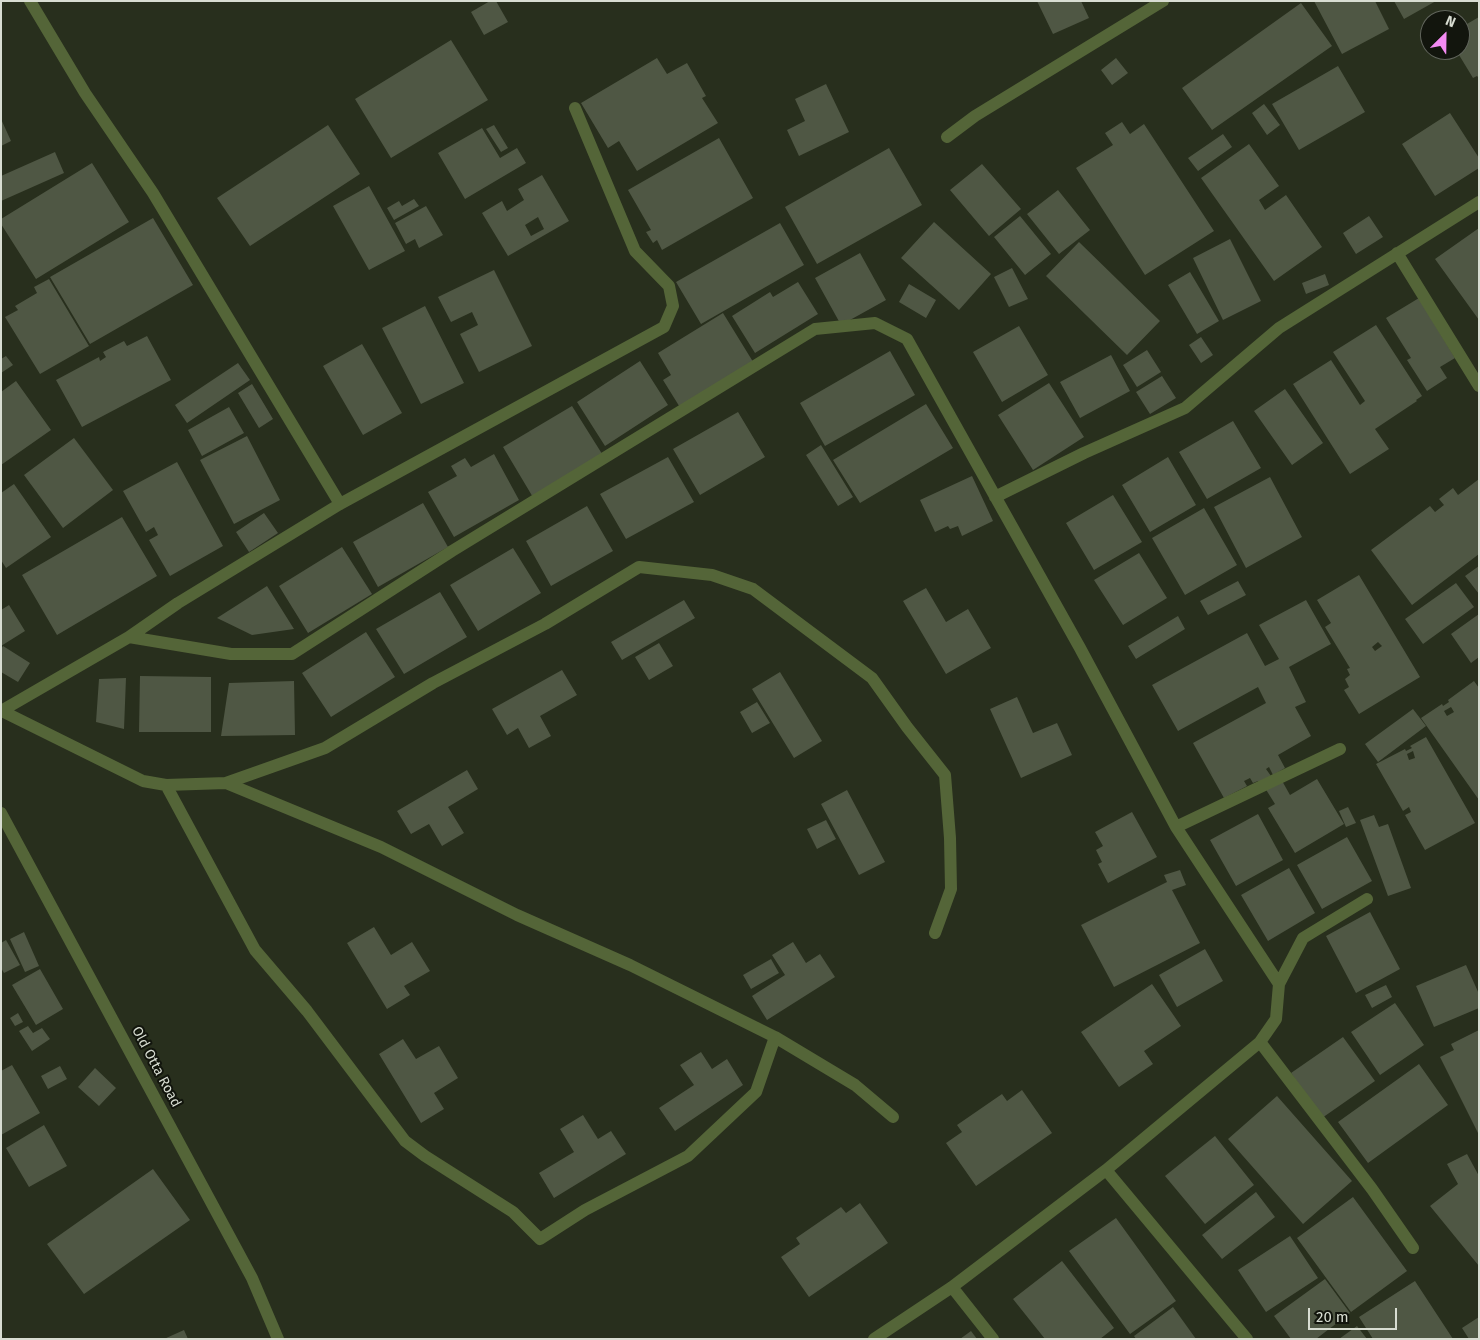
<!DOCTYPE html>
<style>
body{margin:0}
#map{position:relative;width:1480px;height:1340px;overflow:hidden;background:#282f1d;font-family:"Fira Sans",sans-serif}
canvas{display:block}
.frame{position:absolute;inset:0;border:2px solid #d8ddd2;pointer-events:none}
.north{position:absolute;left:1420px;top:10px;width:50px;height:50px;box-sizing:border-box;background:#12150d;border:1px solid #61655c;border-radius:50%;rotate:23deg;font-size:14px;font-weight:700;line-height:20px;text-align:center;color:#d8ddd2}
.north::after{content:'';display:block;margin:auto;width:18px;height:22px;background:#f38af2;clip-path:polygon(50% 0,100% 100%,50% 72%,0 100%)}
.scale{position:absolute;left:1308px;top:1308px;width:89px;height:22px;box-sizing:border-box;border:2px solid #d8ddd2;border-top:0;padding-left:6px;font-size:15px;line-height:18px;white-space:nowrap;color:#d8ddd2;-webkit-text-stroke:4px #12150d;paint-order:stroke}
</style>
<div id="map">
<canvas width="1480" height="1340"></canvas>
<div class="frame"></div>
<div class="north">N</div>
<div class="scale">20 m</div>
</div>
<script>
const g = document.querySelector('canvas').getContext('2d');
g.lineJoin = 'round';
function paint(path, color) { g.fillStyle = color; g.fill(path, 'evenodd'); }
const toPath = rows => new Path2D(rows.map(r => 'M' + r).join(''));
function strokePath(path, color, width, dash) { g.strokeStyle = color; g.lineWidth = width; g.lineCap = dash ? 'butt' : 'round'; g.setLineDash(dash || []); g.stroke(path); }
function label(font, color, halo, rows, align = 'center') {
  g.font = font + ' "Fira Sans",sans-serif'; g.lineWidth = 4; g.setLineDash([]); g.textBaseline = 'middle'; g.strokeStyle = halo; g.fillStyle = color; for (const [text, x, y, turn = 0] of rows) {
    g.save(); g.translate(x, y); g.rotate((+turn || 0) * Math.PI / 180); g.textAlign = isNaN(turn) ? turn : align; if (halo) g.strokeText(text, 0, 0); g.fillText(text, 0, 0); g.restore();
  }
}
paint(toPath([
 [490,1,496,1,508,22,484,35,471,12],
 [1037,1,1081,1,1089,18,1053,34],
 [1314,1,1375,1,1389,29,1342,54],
 [1394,1,1436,1,1404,19],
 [1301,3,1332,46,1212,130,1182,88],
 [1479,17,1479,78,1477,76,1473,78,1456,50,1460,50,1460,28],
 [451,40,488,100,391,158,355,99],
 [657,58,667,74,687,63,706,96,702,98,718,123,637,171,619,141,608,148,581,103],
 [1116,58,1128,73,1112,85,1101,70],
 [1338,66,1365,112,1299,150,1272,104],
 [826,84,849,132,799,156,787,130,805,121,795,99],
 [1264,104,1280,125,1267,135,1252,113],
 [1450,113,1479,158,1479,168,1435,196,1402,144],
 [1,119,11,141,1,146],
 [1122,122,1130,134,1144,124,1214,231,1145,275,1076,168,1113,145,1105,133],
 [328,125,360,174,250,246,217,198],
 [494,125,508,148,501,152,486,129],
 [482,128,500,158,517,148,526,163,465,199,438,153],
 [1223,134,1232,147,1198,171,1188,158],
 [719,138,753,198,662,250,657,240,653,243,646,232,651,230,628,190],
 [1249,144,1279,186,1259,200,1265,210,1286,195,1322,247,1274,281,1201,178],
 [889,148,922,205,817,264,785,207],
 [55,152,64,173,1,201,1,176],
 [92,163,129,222,36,279,1,224,1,219],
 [982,164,1021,209,989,236,950,190],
 [542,175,569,221,508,256,482,213,502,201,507,211,524,200,518,189],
 [538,217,544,229,531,236,525,225],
 [369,186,405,251,369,270,333,206],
 [1058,190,1090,230,1059,254,1027,214],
 [414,199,419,206,394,220,387,208,399,201,402,206],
 [426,206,443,235,419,248,415,239,406,244,395,223],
 [1020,216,1051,254,1025,275,994,237],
 [1369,216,1383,237,1356,254,1343,233],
 [153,218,193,285,90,344,50,277],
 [934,222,991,274,959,310,901,258],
 [780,223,804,265,701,324,676,282],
 [1479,228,1479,320,1435,259],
 [1230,239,1261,301,1223,320,1193,258],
 [1079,242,1160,321,1127,355,1046,276],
 [860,253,886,300,841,325,815,278],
 [1012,268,1028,299,1009,307,994,277],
 [494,270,532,346,479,372,460,334,478,325,472,312,451,322,438,297],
 [1190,272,1219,321,1197,334,1168,285],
 [1325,274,1329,285,1306,294,1302,283],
 [49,279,89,346,40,374,5,317,18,310,15,306,37,293,34,287],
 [798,282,818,314,755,353,732,316,770,292,773,297],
 [909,284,936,300,926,318,899,302],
 [1419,298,1455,358,1440,367,1447,378,1427,391,1407,360,1411,358,1386,318],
 [425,306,464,383,421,404,382,328],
 [723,313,755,365,681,409,663,380,671,375,658,353],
 [1376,325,1422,396,1416,400,1417,401,1375,429,1389,449,1350,474,1293,384,1331,360,1360,405,1365,401,1333,352],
 [1019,326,1048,375,1002,402,973,352],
 [147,336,171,380,82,427,56,380,99,357,100,361,106,357,103,352,124,341,127,346],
 [1201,337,1213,355,1201,363,1189,345],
 [362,344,402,413,363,435,323,366],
 [1147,350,1161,372,1137,387,1123,365],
 [890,351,915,395,825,446,800,403],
 [1111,355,1130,391,1080,418,1060,382],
 [6,356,13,365,1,373,1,359],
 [640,361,668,405,605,446,577,402],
 [238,363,250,380,187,423,175,405],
 [1162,376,1176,398,1150,414,1136,392],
 [16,381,51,430,1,465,1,392],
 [1049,383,1084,437,1033,470,998,415],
 [252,384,273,419,259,428,238,393],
 [1285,389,1323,443,1292,465,1254,411],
 [926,404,953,448,860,503,833,460],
 [572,406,604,457,534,499,503,447],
 [229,407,244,433,202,456,188,430],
 [738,412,765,457,700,495,673,449],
 [1233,421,1261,468,1207,499,1179,452],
 [247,436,280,500,234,524,200,460],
 [74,438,113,490,63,528,24,475],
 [821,445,853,497,838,506,806,455],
 [494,454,519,500,454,537,428,492,457,476,451,466,465,458,471,467],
 [668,457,694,502,626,539,600,494],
 [1168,457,1196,505,1150,532,1122,485],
 [177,462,223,546,170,576,149,540,158,535,154,527,146,532,123,491],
 [972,476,993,521,962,536,958,526,950,529,948,526,935,532,920,500],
 [1270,477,1302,537,1246,568,1214,507],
 [1479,479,1479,554,1412,605,1371,550,1430,506,1435,512,1444,505,1439,499,1453,488,1458,495],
 [14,484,51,537,6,568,1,560,1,493],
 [1113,495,1142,542,1094,570,1066,523],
 [423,503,448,547,378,587,353,542],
 [587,506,613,551,551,586,526,541],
 [1204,508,1237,565,1185,595,1152,538],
 [264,513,278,533,249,552,236,532],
 [122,517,157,576,57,635,22,575],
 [342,547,372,594,308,633,279,586],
 [513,548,541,593,478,631,450,585],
 [1139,553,1167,598,1123,625,1094,580],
 [1479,566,1479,594,1465,576],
 [1359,575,1420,677,1359,714,1344,690,1349,687,1345,679,1350,675,1347,669,1350,668,1325,627,1331,623,1317,600],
 [1378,642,1382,646,1375,651,1372,647],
 [1238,581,1246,595,1208,615,1200,601],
 [1456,583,1474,607,1423,644,1405,619],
 [267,586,294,629,252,635,217,618],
 [926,588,946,622,968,609,991,648,946,674,903,601],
 [440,592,467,637,404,674,376,629],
 [684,600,695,618,622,660,611,642],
 [1306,600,1331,644,1289,667,1306,702,1295,707,1311,736,1278,755,1285,768,1273,775,1269,767,1266,769,1271,776,1259,783,1258,781,1253,783,1250,778,1244,781,1247,786,1224,798,1193,743,1266,703,1258,687,1178,731,1152,685,1247,633,1265,666,1279,659,1259,625],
 [9,605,25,631,1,646,1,610],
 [1479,614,1479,657,1471,663,1451,634],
 [1178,616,1185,629,1136,659,1128,646],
 [366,632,395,677,331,717,302,673],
 [659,643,673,666,649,680,635,657],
 [3,646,30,663,18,682,1,672,1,649],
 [562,670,577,695,540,716,551,736,529,748,518,728,507,735,492,709],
 [780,672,822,741,794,758,752,689],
 [140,676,211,677,211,732,139,732],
 [126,678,124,729,96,722,99,679],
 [294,681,295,735,221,736,229,683],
 [1474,681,1479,688,1479,800,1421,718,1442,704,1443,706,1449,702,1448,700],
 [1451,707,1454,712,1447,716,1444,711],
 [1017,697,1033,733,1057,723,1072,755,1021,778,990,709],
 [757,702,770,723,752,733,740,712],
 [1413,709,1426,726,1378,762,1365,744],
 [1426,737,1475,823,1425,850,1405,815,1411,812,1409,807,1403,811,1376,764,1405,749,1406,751,1412,748,1410,746],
 [1413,751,1415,758,1409,760,1407,754],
 [467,770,478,789,448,807,464,833,442,846,429,824,411,834,397,811],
 [1281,779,1290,795,1317,779,1344,824,1295,853,1268,808,1275,804,1265,788],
 [847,790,885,862,859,875,821,804],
 [1348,807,1356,823,1346,827,1339,811],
 [1132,812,1157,857,1108,883,1098,864,1102,862,1096,850,1103,846,1095,832],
 [1258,814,1283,860,1236,886,1210,840],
 [1374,815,1379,827,1388,824,1411,888,1388,896,1360,820],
 [826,820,836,839,817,849,807,829],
 [1347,837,1372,881,1322,909,1297,865],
 [1289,868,1315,913,1268,941,1241,895],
 [1180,870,1186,885,1172,890,1200,943,1114,987,1081,925,1167,882,1164,875],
 [1370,912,1400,969,1356,993,1326,936],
 [374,927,391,955,412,942,430,971,404,986,410,995,387,1009,347,943],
 [24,932,39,966,25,972,10,939],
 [6,940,20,965,4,973,1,968,1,943],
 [793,942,806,963,820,954,835,977,767,1020,752,996,785,975,772,955],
 [1205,949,1223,981,1177,1007,1159,975],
 [771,959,779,973,751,989,743,975],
 [1466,965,1479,994,1479,1008,1434,1027,1416,986],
 [40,969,63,1009,36,1025,12,985],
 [1152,984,1181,1026,1144,1051,1153,1064,1119,1087,1081,1032],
 [1386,985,1392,997,1372,1008,1365,995],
 [1395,1003,1424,1045,1380,1075,1351,1032],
 [18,1013,23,1022,15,1026,10,1018],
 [28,1026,33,1033,42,1028,50,1039,32,1051,19,1031],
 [1479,1030,1479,1135,1440,1057,1454,1050,1451,1044],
 [1343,1037,1375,1081,1322,1118,1291,1073],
 [403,1039,416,1059,439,1046,458,1078,434,1093,444,1109,421,1123,379,1054],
 [701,1052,712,1069,727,1059,743,1085,675,1131,659,1108,694,1085,680,1065],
 [1419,1064,1448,1105,1368,1163,1338,1122],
 [12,1065,40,1113,1,1135,1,1071],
 [60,1066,67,1079,48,1089,41,1076],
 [95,1068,116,1088,99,1106,78,1087],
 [1022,1090,1052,1133,976,1186,946,1143,962,1132,957,1125,1002,1094,1007,1101],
 [1277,1096,1352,1181,1303,1224,1228,1139],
 [583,1115,598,1139,611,1131,626,1154,554,1198,539,1173,574,1152,560,1129],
 [44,1125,67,1166,29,1187,6,1148],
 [1215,1136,1254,1185,1205,1224,1165,1176],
 [1467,1154,1479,1176,1479,1266,1430,1206,1458,1184,1447,1164],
 [153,1169,190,1220,84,1294,47,1244],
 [1256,1192,1275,1217,1222,1259,1202,1235],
 [1353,1197,1407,1271,1351,1312,1297,1238],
 [860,1203,888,1243,809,1297,781,1257,800,1244,796,1238,841,1207,846,1213],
 [1116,1218,1176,1301,1130,1334,1069,1251],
 [1290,1236,1318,1278,1266,1312,1238,1270],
 [1062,1261,1114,1328,1100,1339,1045,1339,1013,1299],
 [1325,1279,1350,1313,1316,1339,1291,1339,1274,1316],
 [1415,1281,1453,1339,1373,1339,1359,1317],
 [1173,1307,1196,1339,1136,1339,1134,1336],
 [1479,1317,1479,1339,1469,1339,1462,1328],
 [1357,1326,1367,1339,1339,1339],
 [184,1330,188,1339,164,1339],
 [971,1331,977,1339,960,1339]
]), '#4f5744');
strokePath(toPath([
 [30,1,85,93,153,193,340,504],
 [947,137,975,116,1163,1],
 [1397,253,1479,386],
 [995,497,1084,453,1185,408,1279,328,1479,202],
 [129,637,231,654,292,654,452,551,815,329,875,323,907,339,1080,648,1176,827,1279,984,1276,1019,1260,1042,1106,1170,952,1287,874,1339],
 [1,711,129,637,178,603,340,504,664,327,673,306,669,286,635,251,575,108],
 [2,711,143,781,166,785,226,783,325,748,433,683,545,624,639,567,712,575,753,589,872,678,907,727,945,775,950,838,951,889,935,933],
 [226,783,381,847,517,915,630,965,775,1037,855,1085,893,1117],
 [166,785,255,950,307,1011,405,1141,425,1156,513,1212,540,1239,585,1210,688,1156,756,1092,775,1037],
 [1,813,252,1278,278,1339],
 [1176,827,1340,749],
 [1279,984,1303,938,1367,899],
 [1260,1042,1372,1189,1413,1248],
 [1106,1170,1247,1339],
 [952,1287,993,1339]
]), '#546538', 12);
label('14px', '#d8ddd2', '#12150d', [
 ["Old Otta Road",156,1067,62]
]);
</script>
